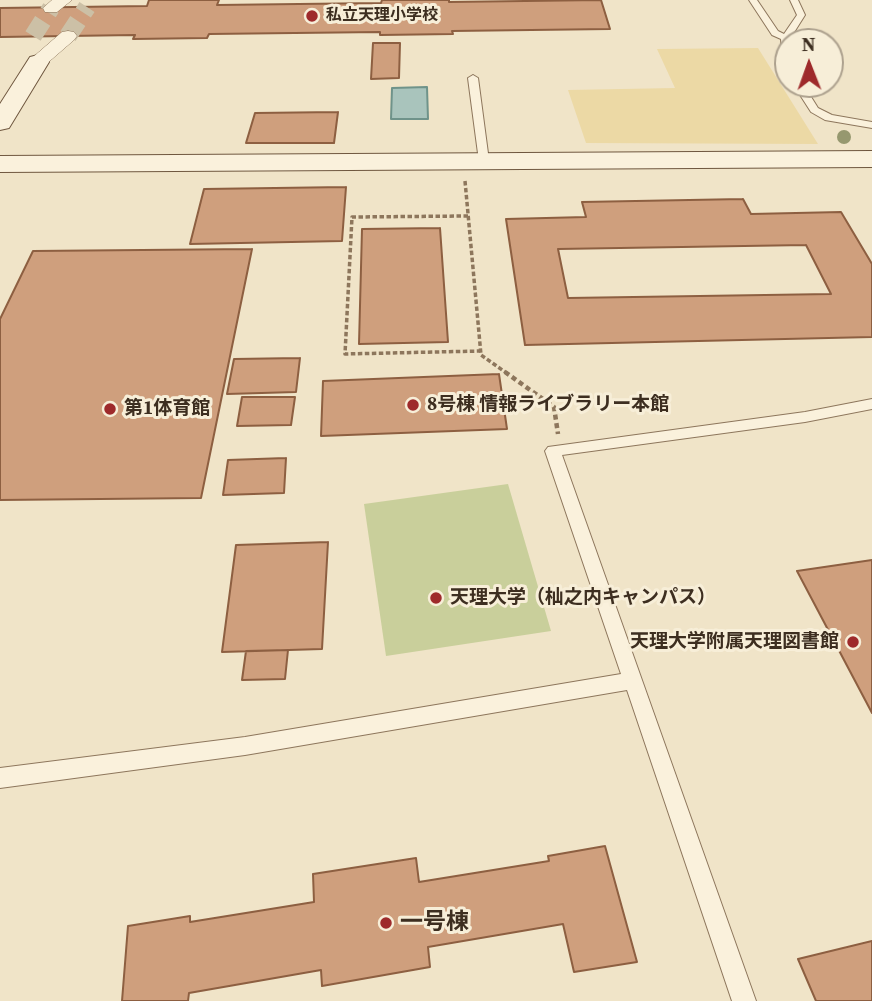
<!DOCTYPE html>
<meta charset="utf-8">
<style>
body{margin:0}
#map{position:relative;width:872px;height:1001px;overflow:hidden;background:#f0e4c8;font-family:"Source Serif 4",serif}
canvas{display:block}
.north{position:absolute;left:774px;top:28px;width:70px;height:70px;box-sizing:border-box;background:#f7eed8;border:2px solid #ada18e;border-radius:50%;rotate:359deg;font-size:19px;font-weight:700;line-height:28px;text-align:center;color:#3d2e20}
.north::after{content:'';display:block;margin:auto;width:24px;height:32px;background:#9e2a2b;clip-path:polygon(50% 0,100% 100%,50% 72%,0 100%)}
</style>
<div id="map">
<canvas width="872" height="1001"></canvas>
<div class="north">N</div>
</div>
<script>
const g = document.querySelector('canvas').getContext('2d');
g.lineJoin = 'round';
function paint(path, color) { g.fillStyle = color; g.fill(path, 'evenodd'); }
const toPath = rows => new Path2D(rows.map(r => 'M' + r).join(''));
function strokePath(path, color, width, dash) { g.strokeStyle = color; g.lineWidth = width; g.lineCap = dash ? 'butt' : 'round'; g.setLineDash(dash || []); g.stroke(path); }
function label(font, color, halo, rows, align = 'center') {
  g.font = font + ' "Source Serif 4","Noto Sans JP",serif'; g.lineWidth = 6; g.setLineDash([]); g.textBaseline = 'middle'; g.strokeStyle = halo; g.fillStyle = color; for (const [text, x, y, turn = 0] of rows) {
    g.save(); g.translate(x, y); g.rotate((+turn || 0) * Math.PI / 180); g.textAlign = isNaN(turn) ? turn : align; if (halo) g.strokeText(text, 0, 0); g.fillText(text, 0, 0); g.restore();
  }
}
paint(toPath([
 [508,484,551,631,386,656,364,504]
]), '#c9cf9b');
paint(toPath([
 [758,48,818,144,586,143,568,90,675,88,657,49]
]), '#ecd9a5');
const water = toPath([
 [427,87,428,119,391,119,392,88,427,87]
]);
paint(water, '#a9c4bc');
strokePath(water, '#6f938a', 2);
const building = toPath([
 [149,0,219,0,217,5,381,3,382,0,449,0,449,2,601,0,610,29,452,31,453,34,380,35,380,32,209,34,207,38,133,39,135,35,0,37,0,8,147,6,149,0],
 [373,43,400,43,399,78,371,79,373,43],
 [338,112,334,143,246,143,255,113,338,112],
 [346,187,342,241,190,244,204,189,346,187],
 [743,199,751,214,841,212,872,264,872,337,525,345,506,219,586,217,582,202,743,199],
 [806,245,831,294,568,298,558,249,806,245],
 [440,228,448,342,359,344,362,229,440,228],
 [252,249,201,498,0,500,0,319,33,251,252,249],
 [300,358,296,392,227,394,234,359,300,358],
 [499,374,507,429,321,436,323,381,499,374],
 [242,397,295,397,291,425,237,426,242,397],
 [286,458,284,493,223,495,228,460,286,458],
 [328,542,322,649,222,652,236,545,328,542],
 [872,560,872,713,797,571,872,560],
 [288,650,285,679,242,680,246,651,288,650],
 [605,846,637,962,574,972,563,924,428,947,430,967,322,986,321,970,189,993,188,1001,122,1001,128,926,190,916,190,922,314,902,313,874,416,858,419,882,549,861,548,856,605,846],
 [872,941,872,1001,816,1001,798,959,872,941]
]);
paint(building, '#cf9f7d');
strokePath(building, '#8d5f41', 2);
strokePath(toPath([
 [33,36,51,8],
 [68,36,87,7]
]), '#ccc0a6', 18, [18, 10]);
const lane = toPath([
 [749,0,757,0,778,31,784,34,797,15,790,0,798,0,805,15,788,42,788,71,783,68,781,39,772,35,749,0],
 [473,75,478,78,489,161,484,164,479,161,468,78,473,75],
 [793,84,803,84,818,108,832,115,872,122,872,128,825,120,811,112,793,84],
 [872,399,872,409,805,422,562,455,756,1001,732,1001,627,690,245,755,0,788,0,768,245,737,621,674,545,451,548,447,805,412,872,399]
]);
const street = toPath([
 [52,0,72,0,57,12,45,12,43,8,52,0],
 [68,31,74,32,77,36,74,40,44,66,32,66,29,62,32,58,62,32,68,31]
]);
const secondary = toPath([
 [38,55,46,57,49,62,9,128,0,130,0,104,30,57,38,55],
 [872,151,872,167,0,172,0,156,872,151]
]);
strokePath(lane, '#8d765c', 2);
strokePath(street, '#8d765c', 1);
strokePath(secondary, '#6f573f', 2);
strokePath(toPath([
 [465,181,481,355,508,374],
 [468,216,352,217,345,354,480,351]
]), '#8d765c', 3.5, [4.5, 2.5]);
strokePath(toPath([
 [505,372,554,407,558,434]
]), '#8d765c', 4.5, [5, 3.5]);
paint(lane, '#faf1dc');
paint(street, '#faf1dc');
paint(secondary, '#faf1dc');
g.fillStyle = '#96986f';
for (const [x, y] of [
 [844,137]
]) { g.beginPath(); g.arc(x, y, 7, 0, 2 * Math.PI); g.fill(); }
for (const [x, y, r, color] of [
 [312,16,7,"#9e2a2b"],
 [413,405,7,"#9e2a2b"],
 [110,409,7,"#9e2a2b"],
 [436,598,7,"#9e2a2b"],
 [853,642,7,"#9e2a2b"],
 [386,923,7,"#9e2a2b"]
]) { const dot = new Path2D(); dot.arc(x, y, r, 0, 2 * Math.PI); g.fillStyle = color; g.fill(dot); strokePath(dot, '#f7eed8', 2.5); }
label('bold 16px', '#3d2e20', '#f7eed8', [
 ["私立天理小学校",326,16]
], 'left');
label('bold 19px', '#3d2e20', '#f7eed8', [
 ["8号棟 情報ライブラリー本館",427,405],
 ["第1体育館",124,409],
 ["天理大学（杣之内キャンパス）",450,598],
 ["天理大学附属天理図書館",839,642,"right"]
], 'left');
label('bold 23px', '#3d2e20', '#f7eed8', [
 ["一号棟",400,923]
], 'left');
</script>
